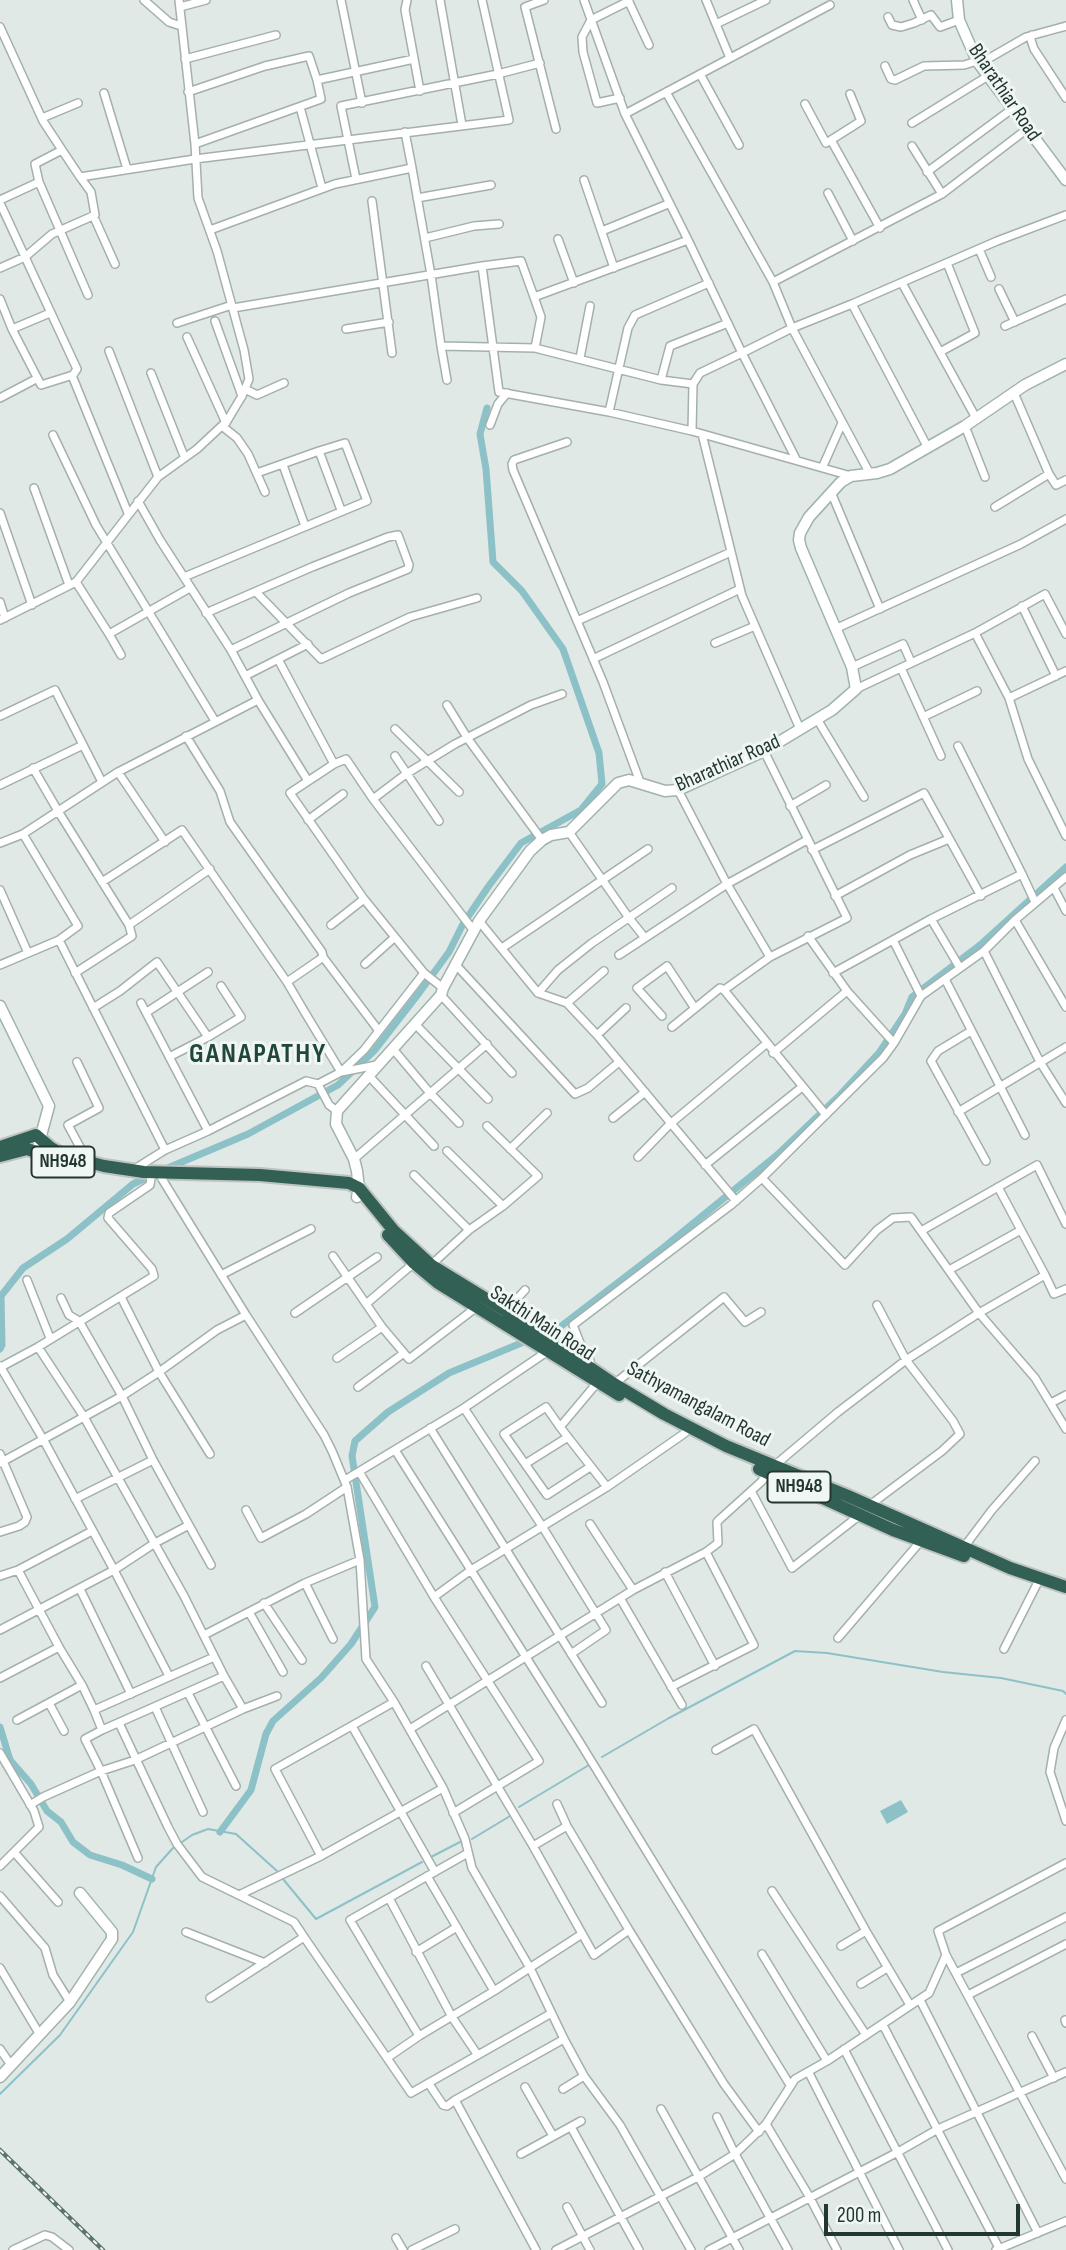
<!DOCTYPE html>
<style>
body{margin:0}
#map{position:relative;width:1066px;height:2250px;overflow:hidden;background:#e0e9e5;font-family:"Sofia Sans Condensed",sans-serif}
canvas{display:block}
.scale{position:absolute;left:824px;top:2204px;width:196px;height:32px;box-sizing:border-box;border:4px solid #233731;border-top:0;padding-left:9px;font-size:21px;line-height:24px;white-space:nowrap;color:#233731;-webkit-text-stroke:5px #f0f6f3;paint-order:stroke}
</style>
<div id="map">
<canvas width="1066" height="2250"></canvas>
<div class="scale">200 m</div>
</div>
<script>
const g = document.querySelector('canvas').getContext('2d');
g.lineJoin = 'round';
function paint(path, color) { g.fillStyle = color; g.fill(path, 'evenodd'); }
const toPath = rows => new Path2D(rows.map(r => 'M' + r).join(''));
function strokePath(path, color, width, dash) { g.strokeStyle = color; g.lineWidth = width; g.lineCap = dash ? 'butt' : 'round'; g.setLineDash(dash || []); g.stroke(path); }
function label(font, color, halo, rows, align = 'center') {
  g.font = font + ' "Sofia Sans Condensed",sans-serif'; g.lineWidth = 6; g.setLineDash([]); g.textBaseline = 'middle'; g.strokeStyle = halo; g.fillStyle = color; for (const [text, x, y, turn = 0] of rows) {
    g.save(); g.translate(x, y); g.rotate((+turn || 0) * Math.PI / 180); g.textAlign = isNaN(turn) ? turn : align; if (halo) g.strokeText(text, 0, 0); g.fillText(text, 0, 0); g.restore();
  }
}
paint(toPath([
 [901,1800,908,1812,887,1824,880,1811]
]), '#8dc1c8');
strokePath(toPath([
 [602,1757,669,1718,795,1651,827,1653,943,1672,1001,1678,1063,1691,1066,1694],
 [519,1807,589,1765],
 [472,1839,510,1816],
 [182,1842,192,1835,208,1829,236,1834,277,1871],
 [431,1857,460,1842],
 [283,1879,316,1919,422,1862],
 [0,2094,60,2035,133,1932,156,1867,173,1848]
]), '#8dc1c8', 2);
strokePath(toPath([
 [163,1170,248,1134,338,1085,374,1051,419,993,449,952,463,924,488,887,521,843,581,810,602,784,599,753,563,649,522,591,493,562,486,469,480,434,487,408],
 [0,1349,2,1345,1,1296,23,1268,67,1239,133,1184,152,1175],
 [0,1727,10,1760,31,1784,47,1811,61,1822,73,1842,90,1855,122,1865,152,1879],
 [220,1832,251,1790,266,1734,273,1721,321,1678,351,1644,375,1607,352,1456,355,1441,388,1412,449,1373,560,1327,663,1248,777,1155,840,1095,879,1053,905,1014,912,997,980,945,1066,867]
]), '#8dc1c8', 7);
const street = toPath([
 [144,0,169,22,181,26],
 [341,0,362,103],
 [407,0,405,10,420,91],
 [440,0,462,125],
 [544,0,525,7,556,129],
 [628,0,649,45],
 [706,0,730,58],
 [913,0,922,20],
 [180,7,206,0],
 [888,17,892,25,901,27,914,23,931,15,940,27,959,20],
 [716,24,766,0],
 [0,27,43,121,62,150],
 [1032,35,1031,40,1034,49,1066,98],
 [185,59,276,35],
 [979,64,1026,37,1066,26],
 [885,66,891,79,895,80,924,66,964,65,977,61],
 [700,74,739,145],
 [188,92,265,66,309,56,317,80],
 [666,92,773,282,942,194,1027,129],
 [104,93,127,169],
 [620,98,597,103,583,52,582,37,591,20,629,1],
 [805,104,826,143,831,140,880,228],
 [300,107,322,188],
 [625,114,830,5],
 [42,118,78,103],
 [912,123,988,76],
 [831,140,861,121,850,94],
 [195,144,321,99,317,80,414,59],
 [912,146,942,194],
 [412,168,431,275,441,346,535,348,661,380,693,384,692,431],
 [927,172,1012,109],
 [356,179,341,106,498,74,540,63],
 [584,180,614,268],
 [39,182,88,295],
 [828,193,853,241],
 [417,198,491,185],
 [0,200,39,182,35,164,62,150,80,177],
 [372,201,392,353],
 [0,203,77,369,73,375,73,378,128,513],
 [93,215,115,264],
 [210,230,335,184,412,168,405,132],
 [602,231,668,204],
 [425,238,474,226,499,224],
 [558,239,574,283],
 [688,240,742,353,700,373,693,384],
 [979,249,991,277],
 [482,266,521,261,534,297],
 [0,268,25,257,52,234,95,215,91,192,80,177,195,159,509,120,482,0],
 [773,282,792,328,870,474],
 [902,283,976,418],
 [999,289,1015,322],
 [0,299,12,329,41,385,73,375],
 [852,304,997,241,1066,215],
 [233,308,482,266,499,392,609,412,692,431,851,476],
 [215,321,242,396],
 [177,323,232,305],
 [1005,326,1066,299],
 [12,329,50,313],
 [346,329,389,322],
 [187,337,226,423],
 [441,346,447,380],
 [535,348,541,317,534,297,688,240,625,114,584,0],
 [109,351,158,477],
 [940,352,975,333,947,263],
 [580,358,590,306],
 [151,373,184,456],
 [661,380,670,346,728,323],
 [245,389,257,395,284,383],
 [0,398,36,379],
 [609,412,628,328,635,315,709,283],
 [490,425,498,404,507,393],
 [222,426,237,438,248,454,265,492],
 [965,426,985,477],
 [702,434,742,596,800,729],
 [53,435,96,525,215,721],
 [567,442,514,460,512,464,513,470,603,682,640,782],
 [796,459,742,353,792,328,852,304,928,448],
 [283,465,305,526],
 [823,466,842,423],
 [257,473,319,451],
 [1049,474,1056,485,1066,480],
 [34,488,69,585],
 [831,492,880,609],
 [138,501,160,540,231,650,258,700,308,781],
 [995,507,1049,474,1014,393],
 [0,513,32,605],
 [184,577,367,501,345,443,319,451,341,510],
 [76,582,109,634,190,588],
 [257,593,321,659,410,617,477,598],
 [0,602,5,618],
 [1022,606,1056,676],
 [206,613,312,567,388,537,398,535,409,565,408,569,349,593,231,650],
 [0,620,76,582,158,477,197,449,227,421,242,396,249,379,244,350,217,251,198,198,195,144,179,0],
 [577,621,731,552],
 [835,629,1021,544,1066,519],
 [975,633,1009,698,1028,759,1066,836],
 [109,634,121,655],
 [715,643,755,626],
 [593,659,740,589],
 [279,661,334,764,346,759,373,799,474,931],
 [852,667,903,644,911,662],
 [901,668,941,756],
 [245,676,308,644],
 [856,689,975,633,1045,594,1066,634],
 [1009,698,1066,671],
 [447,705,468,739,542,840],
 [0,716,55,690,102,782],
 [923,717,977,691],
 [817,719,864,797],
 [395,729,459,792],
 [186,736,220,791,230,822,322,952,323,957,319,960,287,982,304,1011,341,1072,377,1065],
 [958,746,1022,874],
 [764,751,847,918,770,957],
 [395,756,439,821],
 [334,764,290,793,364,899,424,973,443,988],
 [33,768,58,811,129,925,132,936,75,973],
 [118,772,165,842],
 [0,785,83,745],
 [678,790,727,884,770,957,724,990,826,1115],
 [373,799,406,774,455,744,531,705,562,694],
 [790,806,826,785],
 [308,820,343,794],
 [569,832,629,918,645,938],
 [23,834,78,926,59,940],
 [0,843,23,834,118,772,258,700],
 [812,850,924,793,981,896],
 [102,882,182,830,287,982],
 [1054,888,1066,911],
 [0,890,28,953],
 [835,896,910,855,949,839],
 [931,919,960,968],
 [1015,920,1066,1007],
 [479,921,538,993,567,1003,597,1035,736,1201],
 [129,925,210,869],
 [331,925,364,899],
 [808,936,847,991,894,1043],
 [893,940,921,996],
 [502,948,648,849],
 [984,951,1040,1062,1066,1103],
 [619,955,727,884,807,840],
 [323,957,379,1031],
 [365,964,395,937],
 [0,965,59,940,165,1150,208,1131,306,1081,318,1084,329,1105,337,1111],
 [456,965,575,1094,588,1088,619,1062],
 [833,973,931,919,1022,874,1035,902],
 [945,979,1025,1135],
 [538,993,558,970,592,943,672,888],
 [441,995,512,1073],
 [141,1003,208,1131],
 [567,1003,604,971],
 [93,1008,120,991,157,962,208,1037],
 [147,1012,208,972],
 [662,1016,637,988,667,966,694,1007],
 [416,1025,488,1099],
 [672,1027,720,988,724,990],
 [971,1031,938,1051,931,1061,986,1161],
 [597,1035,626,1008],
 [393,1049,430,1093,459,1123],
 [773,1053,847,991],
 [171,1056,208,1037,241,1017,221,986],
 [77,1062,99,1108,68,1125,88,1162],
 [369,1076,434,1146],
 [318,1084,341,1072,364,1050,424,973],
 [958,1112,1066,1047],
 [613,1118,645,1092],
 [510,1149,547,1113],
 [447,1151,503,1206],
 [638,1157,670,1124,766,1044],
 [354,1159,487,1044],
 [705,1165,802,1087],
 [133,1170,165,1150],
 [414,1175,469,1230],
 [762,1178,845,1265,877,1230,893,1218,911,1217,979,1313,1045,1275,1054,1294,1066,1289],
 [162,1179,246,1315,324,1435,332,1451,347,1487,360,1560,366,1659,394,1702,443,1788,465,1839,472,1868,530,1968,564,2039,584,2076,620,2125,691,2250],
 [998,1187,1045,1275],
 [921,1231,1037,1165,1066,1224],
 [333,1256,382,1327,409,1359,478,1306],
 [431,1265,469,1230,503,1206,538,1176,487,1126],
 [949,1270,1021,1230],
 [221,1275,311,1229],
 [27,1280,50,1338],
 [121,1297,159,1372,210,1454],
 [61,1298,69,1315,79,1321,122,1396,153,1460,211,1565],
 [366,1304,414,1263],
 [506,1311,525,1290],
 [295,1313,377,1257],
 [337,1358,382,1327],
 [0,1366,43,1439,114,1570,0,1630],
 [1,1367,38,1347,154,1276,152,1269,108,1218,109,1213,150,1185,151,1178],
 [591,1368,589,1355,580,1343,573,1325,731,1205,762,1178,883,1058,894,1043,921,996,984,951,1015,920,1066,877],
 [597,1383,560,1427,607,1487],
 [614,1384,724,1297,745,1322,761,1312],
 [358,1387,404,1353],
 [1051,1403,1066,1395],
 [464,1408,542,1526,606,1630,571,1654],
 [560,1427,546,1407,504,1434,547,1495,590,1467],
 [430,1428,602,1703],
 [395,1450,579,1741,790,2085],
 [0,1454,27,1517,25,1522,19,1526,0,1532],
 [0,1463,122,1396,159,1372,217,1330,246,1315],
 [525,1464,568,1437],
 [360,1473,434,1597,539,1761,453,1813],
 [345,1480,464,1408,548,1351],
 [751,1491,792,1568,860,1515],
 [75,1499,153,1460],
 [870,1505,942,1451,960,1434,953,1421,906,1360,877,1305],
 [246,1510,261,1538,306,1514,347,1487],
 [590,1524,633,1590],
 [964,1547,992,1510,1035,1461],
 [18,1570,59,1647,82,1685,94,1710,102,1730,85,1739,101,1771,138,1858],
 [665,1572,715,1666],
 [0,1576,18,1570,92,1531],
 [305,1583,333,1639],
 [80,1589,131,1694],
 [434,1597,471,1570,607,1487,685,1433],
 [620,1598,682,1705],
 [264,1603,302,1660],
 [249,1612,283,1672],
 [204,1635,305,1583,360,1560],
 [838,1638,920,1542],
 [1004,1649,1037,1584],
 [426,1666,533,1846,594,1955,629,1930,567,1826,533,1846],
 [169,1676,114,1570,155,1543,189,1525],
 [0,1678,59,1647],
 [671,1687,754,1645,706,1552],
 [188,1693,236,1786],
 [394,1702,275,1769,321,1856,443,1788],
 [49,1703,64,1731],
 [155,1707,203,1812],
 [243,1709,277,1696],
 [94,1710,214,1657],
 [17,1720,82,1685],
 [1066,1720,1054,1748,1050,1772,1066,1821],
 [119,1723,168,1827,177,1844,202,1877,294,1922,304,1937],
 [352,1726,435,1872],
 [410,1729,633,1590,706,1552,718,1543,717,1522,720,1519,761,1482,774,1466,838,1412,906,1360,979,1313,1035,1378,1066,1429],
 [102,1730,224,1676],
 [716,1750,754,1729,866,1931,910,2005],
 [0,1753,34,1811,39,1827,0,1866],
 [557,1804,567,1826],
 [30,1805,43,1797,101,1771,135,1760,243,1709,224,1676,184,1596,84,1417,38,1347],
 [14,1852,58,1902],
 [468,1853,350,1920,419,2036,494,1991,582,1934],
 [427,1876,494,1991],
 [772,1891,866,2035],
 [239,1895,321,1856],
 [0,1896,45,1948,53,1975,70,2002],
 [389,1898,452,2017,477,2054],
 [629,1930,724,2084,759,2132],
 [186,1932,265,1963],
 [841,1946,866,1931],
 [416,1952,457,1927],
 [762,1954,827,2061],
 [946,1955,1066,2179],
 [0,1968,40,2035],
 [956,1973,1066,1917],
 [861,1984,887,1968],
 [968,1995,1066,1944],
 [210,1998,304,1937,387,2058,419,2036],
 [920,2000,1038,2233],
 [1065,2020,1066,2023],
 [883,2025,999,2248],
 [1032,2036,1054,2078],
 [0,2049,11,2065],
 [844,2049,948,2250],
 [387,2058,411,2093,550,2014],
 [809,2073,899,2250],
 [429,2084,443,2105,447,2106,455,2100],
 [525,2087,553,2136],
 [563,2089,584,2076],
 [661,2109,739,2250],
 [717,2117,735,2154,788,2250],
 [766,2124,809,2196,837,2250],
 [571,2127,639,2250],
 [521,2154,581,2121],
 [567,2207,590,2250],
 [396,2238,403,2250],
 [13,2250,45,2235,52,2237,69,2250],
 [412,2250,455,2229],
 [536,2250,455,2100,564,2039],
 [556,2250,698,2177,735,2154,766,2124,795,2079,827,2061,929,1993,946,1955,938,1931,1066,1863],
 [709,2250,898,2152,938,2129,1066,2072],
 [996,2250,1066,2221]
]);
const secondary = toPath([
 [957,0,959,20,977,61,1066,180],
 [0,1006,49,1106,39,1143],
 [357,1197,359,1188,357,1171,354,1159,336,1124,337,1111,441,995,443,988,479,921,530,851,542,840,551,835,569,832,618,783,629,780,665,791,678,790,764,751,832,710,856,689,852,667,801,548,799,540,800,533,809,517,841,482,851,476,877,473,890,469,965,426,1025,385,1066,364],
 [0,2077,70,2002,112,1939,112,1932,80,1893]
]);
const highway = toPath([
 [0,1147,36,1135,51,1148,65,1156,104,1166,144,1172,260,1175,349,1183,359,1188,394,1231,431,1265,506,1311,614,1384,664,1414,726,1446,848,1496,1010,1568,1066,1587],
 [0,1156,27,1149,60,1160],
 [388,1235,414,1263,438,1283,619,1395],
 [759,1469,893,1530,964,1556]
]);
strokePath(street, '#a4b0ab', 10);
strokePath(secondary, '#a0b3ac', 13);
strokePath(highway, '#bdc3c1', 16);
strokePath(street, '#fff', 7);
strokePath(secondary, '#fff', 10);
strokePath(highway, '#326055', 12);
const rail = toPath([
 [0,2150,103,2250]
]);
strokePath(rail, '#5d736c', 4.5);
strokePath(rail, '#f0f6f3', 2, [5]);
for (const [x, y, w] of [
 [63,1162,63],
 [799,1487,63]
]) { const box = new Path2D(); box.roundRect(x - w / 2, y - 15.5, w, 31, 5); g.fillStyle = '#f0f6f3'; g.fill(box); strokePath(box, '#233731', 2); }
label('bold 19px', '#233731', null, [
 ["NH948",63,1162],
 ["NH948",799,1487]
]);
label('21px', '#233731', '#f0f6f3', [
 ["Bharathiar Road",1004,93,56],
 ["Bharathiar Road",728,764,-24],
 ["Sakthi Main Road",542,1324,33],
 ["Sathyamangalam Road",698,1405,28]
]);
g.letterSpacing = '2px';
label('bold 28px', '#21473c', '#f0f6f3', [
 ["GANAPATHY",258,1055]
]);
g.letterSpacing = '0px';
</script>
